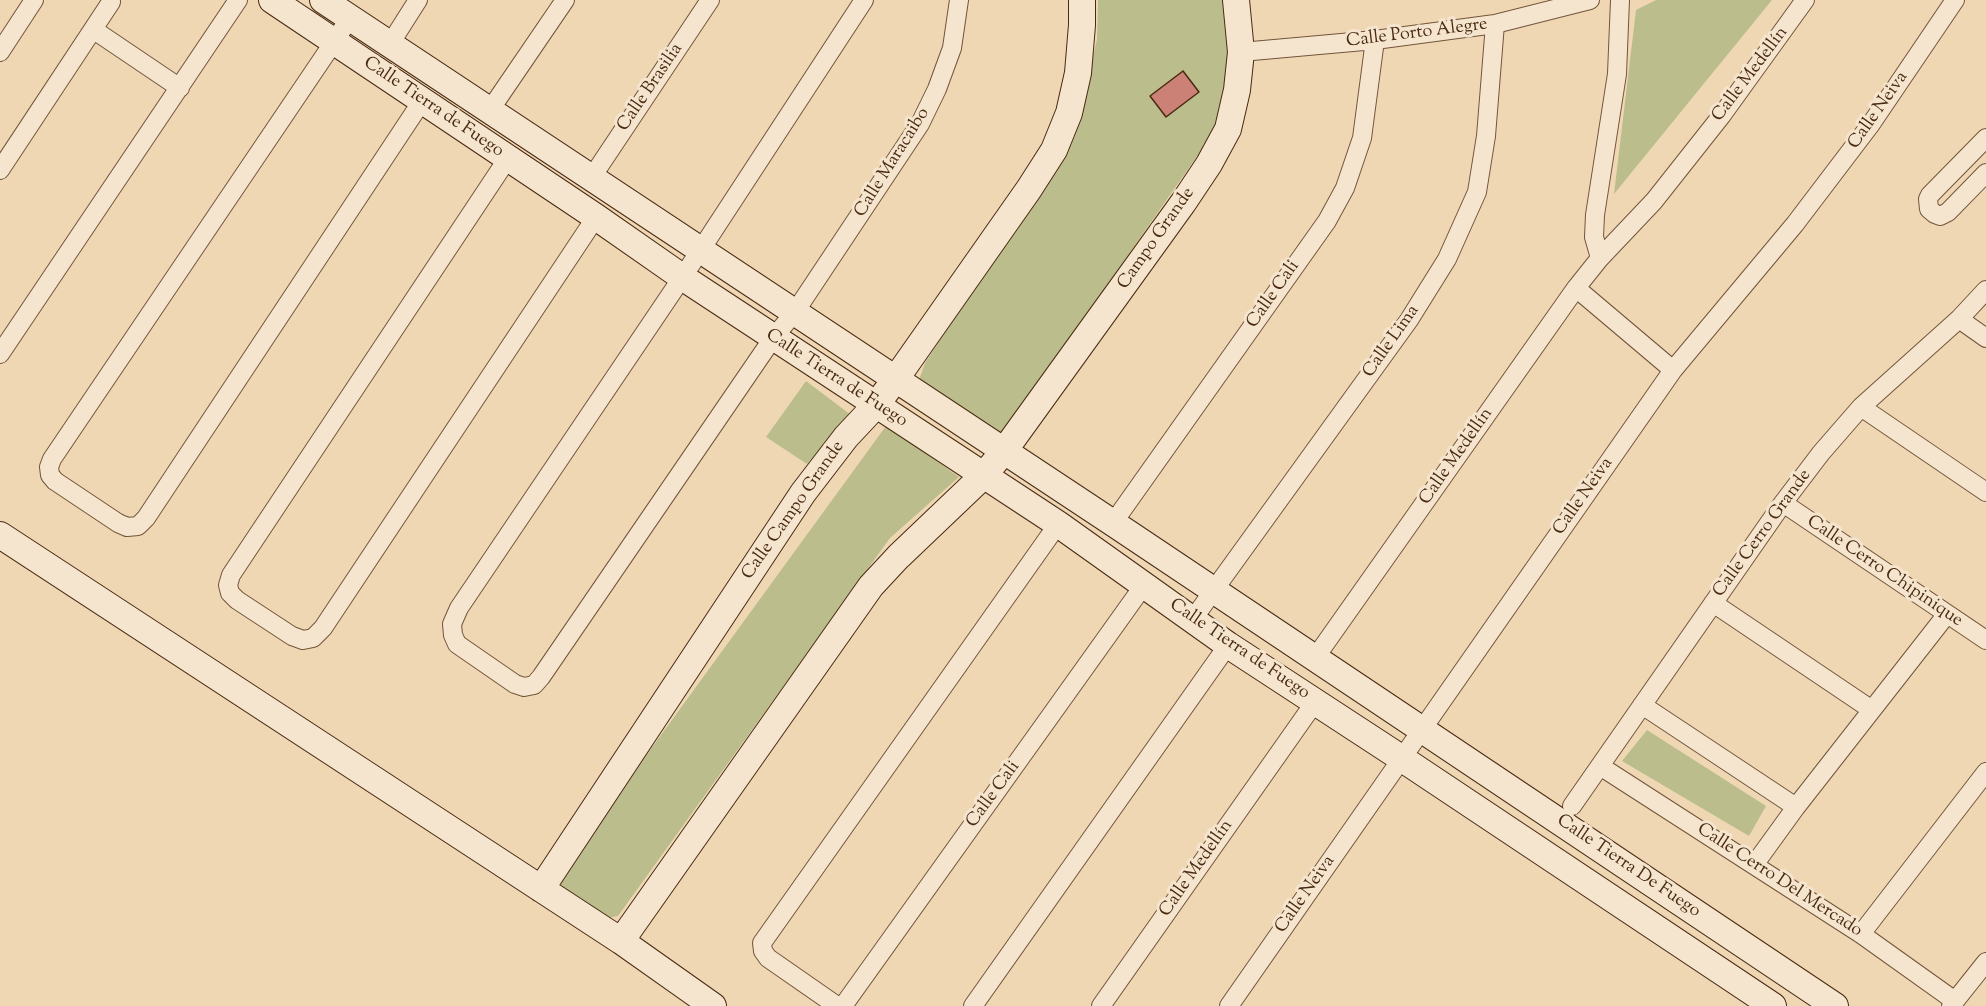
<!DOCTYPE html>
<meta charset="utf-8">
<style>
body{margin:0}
canvas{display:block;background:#efd7b4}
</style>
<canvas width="1986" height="1006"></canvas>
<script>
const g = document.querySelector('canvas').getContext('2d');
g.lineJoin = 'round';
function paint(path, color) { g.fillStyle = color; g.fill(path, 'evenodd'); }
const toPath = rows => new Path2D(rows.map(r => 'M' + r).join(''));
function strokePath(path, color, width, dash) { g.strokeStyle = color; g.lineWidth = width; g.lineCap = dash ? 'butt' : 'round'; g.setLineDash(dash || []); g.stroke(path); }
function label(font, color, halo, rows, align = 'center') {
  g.font = font + ' "Sorts Mill Goudy",serif'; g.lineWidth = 6; g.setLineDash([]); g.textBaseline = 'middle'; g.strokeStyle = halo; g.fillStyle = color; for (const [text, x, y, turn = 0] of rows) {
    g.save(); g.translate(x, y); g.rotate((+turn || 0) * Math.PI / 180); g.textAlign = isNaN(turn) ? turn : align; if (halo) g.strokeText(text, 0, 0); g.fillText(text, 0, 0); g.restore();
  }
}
paint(toPath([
 [1098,0,1227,0,1232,49,1229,82,1216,129,1006,430,998,433,918,383,925,363,1075,136,1097,39],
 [1656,0,1772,0,1614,194,1636,10],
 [806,381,851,415,807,464,766,437],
 [886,426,959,477,890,538,618,916,608,918,559,885,559,875],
 [1647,730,1766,806,1749,836,1622,761]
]), '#bbbe8c');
const building = toPath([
 [1183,71,1199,92,1166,117,1150,96,1183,71]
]);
paint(building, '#cb8175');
strokePath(building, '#492a12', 1.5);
const street = toPath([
 [864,0,700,251,459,608,452,624,453,635,457,644,515,684,524,687,534,685,541,677,773,338,795,312,920,124,937,89,952,48,959,0],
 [350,18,52,459,49,467,50,475,55,481,118,523,127,527,138,526,146,518,422,101],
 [94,30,180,88],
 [390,44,418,0],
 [0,52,34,0],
 [1241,52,1375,40,1495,24,1590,0],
 [490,110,565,0],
 [1986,138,1930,195,1928,199,1929,209,1935,214,1940,216,1948,212,1986,173],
 [508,158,231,575,228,585,230,593,237,600,292,636,303,640,313,638,323,628,596,217],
 [0,170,111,2],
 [592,177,710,0],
 [1600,258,1594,237,1595,215,1617,74,1620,0],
 [1576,288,1673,370],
 [1959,319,1986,338],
 [0,354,238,0],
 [1861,407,1986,492],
 [1783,503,1986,640],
 [1113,523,1327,221,1345,188,1362,138,1375,40],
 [1713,603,1872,710],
 [1193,619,1409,320,1447,259,1477,192,1486,136,1495,24],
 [1315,658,1576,288,1600,258,1654,201,1722,115,1805,0],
 [1642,705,1796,807],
 [1600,766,1861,934,1955,1001],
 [1572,806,1783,503,1821,453,1861,407,1959,319,1986,290],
 [1754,865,1796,807,1947,614],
 [1861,934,1986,772],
 [837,1006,768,958,763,951,762,943,1058,524],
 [843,1006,1144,585],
 [973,1006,1228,645],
 [1101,1006,1315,702],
 [1229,1006,1673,370,1795,224,1871,124,1955,0],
 [1951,1006,1986,962]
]);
const secondary = toPath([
 [272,0,596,217,682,277,1058,524,1228,645,1401,758,1773,1006],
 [323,0,1113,523,1835,1006],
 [0,535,621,941,713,1006],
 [541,889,803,493,846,437,876,405,895,380,1029,189,1054,150,1069,113,1078,73,1082,25,1082,0],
 [621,941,871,586,898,557,984,475,1004,451,1183,203,1209,164,1228,129,1237,90,1241,52,1236,0]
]);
strokePath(street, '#72553a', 20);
strokePath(secondary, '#492a12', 28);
strokePath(street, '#f5e5ce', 18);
strokePath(secondary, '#f5e5ce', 26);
label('18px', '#492a12', '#f5e5ce', [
 ["Calle Porto Alegre",1417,34,-7],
 ["Calle Medellín",1751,75,-53],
 ["Calle Brasilia",651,88,-56],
 ["Calle Tierra de Fuego",433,108,34],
 ["Calle Neiva",1879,111,-55],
 ["Calle Maracaibo",893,163,-58],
 ["Campo Grande",1157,239,-55],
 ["Calle Cali",1274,295,-55],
 ["Calle Lima",1392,342,-55],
 ["Calle Tierra de Fuego",836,379,33],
 ["Calle Medellín",1457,457,-55],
 ["Calle Neiva",1584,497,-55],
 ["Calle Campo Grande",794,511,-55],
 ["Calle Cerro Grande",1763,534,-54],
 ["Calle Cerro Chipinique",1884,572,34],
 ["Calle Tierra de Fuego",1239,650,34],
 ["Calle Cali",994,795,-54],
 ["Calle Tierra De Fuego",1628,867,34],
 ["Calle Medellín",1197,869,-55],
 ["Calle Cerro Del Mercado",1779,881,33],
 ["Calle Neiva",1306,895,-55]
]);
</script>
